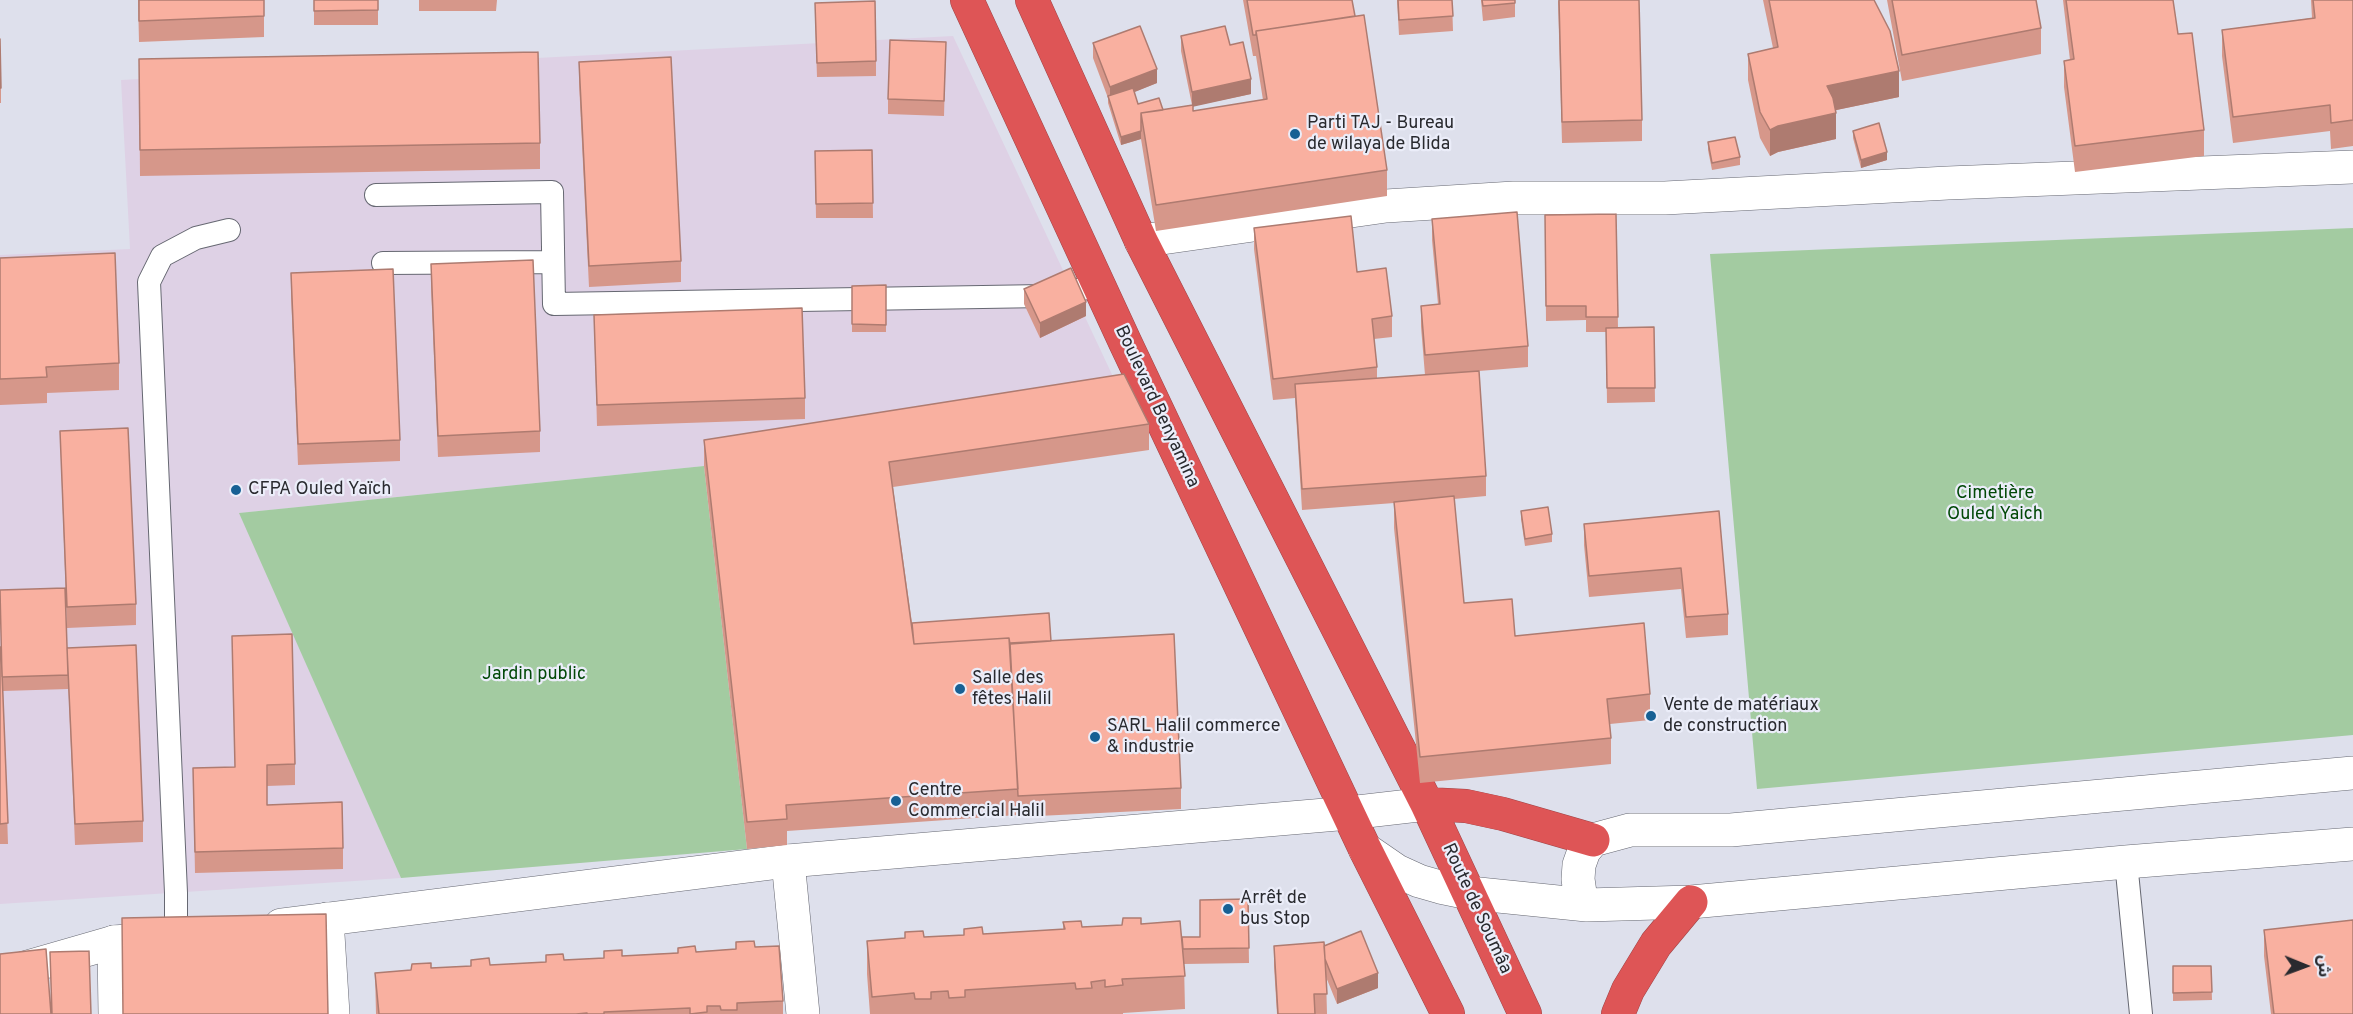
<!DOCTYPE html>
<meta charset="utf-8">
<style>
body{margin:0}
#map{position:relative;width:2353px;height:1014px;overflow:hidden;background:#dee0ec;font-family:Overpass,"Noto Sans Arabic",sans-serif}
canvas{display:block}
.north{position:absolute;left:2275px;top:936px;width:60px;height:60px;-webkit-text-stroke:4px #ebedf9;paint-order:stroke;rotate:91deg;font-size:16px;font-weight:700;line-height:24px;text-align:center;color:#292a2f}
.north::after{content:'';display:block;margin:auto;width:21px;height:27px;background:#292a2f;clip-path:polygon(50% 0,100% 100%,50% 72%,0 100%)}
</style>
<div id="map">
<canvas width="2353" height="1014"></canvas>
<div class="north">ش</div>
</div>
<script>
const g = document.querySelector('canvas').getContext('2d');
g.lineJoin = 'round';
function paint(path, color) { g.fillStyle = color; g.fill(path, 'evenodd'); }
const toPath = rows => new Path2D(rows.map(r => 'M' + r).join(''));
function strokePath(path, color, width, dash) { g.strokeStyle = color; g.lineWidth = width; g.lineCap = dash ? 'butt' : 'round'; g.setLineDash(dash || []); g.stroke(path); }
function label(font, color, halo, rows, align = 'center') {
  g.font = font + ' Overpass,sans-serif'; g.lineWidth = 4.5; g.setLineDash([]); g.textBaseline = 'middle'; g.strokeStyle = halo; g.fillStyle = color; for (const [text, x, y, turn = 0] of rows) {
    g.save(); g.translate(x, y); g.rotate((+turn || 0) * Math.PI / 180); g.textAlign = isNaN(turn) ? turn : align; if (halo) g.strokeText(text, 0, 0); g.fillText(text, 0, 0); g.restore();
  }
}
paint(toPath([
 [953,36,1124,400,704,466,240,513,401,878,0,904,0,255,130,249,121,80]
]), '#ded1e5');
paint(toPath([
 [2353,228,2353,735,1757,789,1710,254],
 [704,466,747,849,401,878,239,513]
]), '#a3cba1');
const lane = toPath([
 [376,195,552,192,554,304,1044,296,1099,286],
 [383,263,553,262],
 [2126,862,2141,1014],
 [176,938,176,893,149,282,162,256,196,238,229,230]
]);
const street = toPath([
 [1141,241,1386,206,1514,198,1665,198,1948,183,2353,167],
 [788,861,803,1014],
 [327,919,333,1014],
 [114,942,115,1014]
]);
const secondary = toPath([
 [1365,849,1397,871,1419,881,1440,887,1469,893,1587,905,1691,902,2126,862,2353,844],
 [1587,905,1580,893,1578,879,1579,865,1584,851,1593,840,1630,830,1731,830,2353,773],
 [281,925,788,861,1349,813,1427,804],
 [0,975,114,942,167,938]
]);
const highway = toPath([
 [967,0,1125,342,1365,849,1448,1014],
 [1032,0,1141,241,1427,804,1525,1014],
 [1427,804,1466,806,1503,814,1593,840],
 [1618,1014,1628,990,1656,944,1691,902]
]);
strokePath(lane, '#666872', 24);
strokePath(street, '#666872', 34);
strokePath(secondary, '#666872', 34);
strokePath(highway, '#9f4648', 34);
strokePath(lane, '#fff', 22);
strokePath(street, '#fff', 33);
strokePath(secondary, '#fff', 33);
strokePath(highway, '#de5556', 33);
paint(toPath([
 [138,0,264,0,264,37,139,42],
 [314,0,378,0,378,25,314,25],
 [419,0,497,0,496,11,419,11],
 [1243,0,1352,0,1387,170,1387,196,1156,231,1141,139,1121,145,1108,103,1108,98,1093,58,1093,43,1157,83,1134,92,1138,104,1163,110,1192,105,1181,51,1181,36,1230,45,1251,94,1193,106,1193,111,1263,100,1256,56,1253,56],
 [1397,0,1452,0,1453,31,1399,35],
 [1481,0,1515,0,1515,17,1483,21],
 [1558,0,1642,120,1642,141,1562,143],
 [1763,0,1874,0,1899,97,1836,110,1836,139,1778,152,1770,156,1760,138,1748,80,1748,54,1773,48],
 [1887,0,2036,0,2041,28,2041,54,1902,81],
 [2063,0,2173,0,2178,34,2204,130,2204,156,2075,172,2064,87,2064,61,2070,60],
 [2311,0,2353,0,2353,146,2331,149,2330,131,2233,143,2222,56,2222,30,2312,18],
 [815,17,876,61,876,76,817,77],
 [0,39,1,88,1,103,0,103],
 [946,42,944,116,888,114,888,99],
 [139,59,540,143,540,169,140,176],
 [579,62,681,261,681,282,589,287,579,82],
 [1853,131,1887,160,1861,168,1853,138],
 [1708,142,1740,157,1740,165,1712,170,1708,150],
 [872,150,873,218,816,218,815,151],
 [1616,214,1618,328,1654,327,1655,402,1607,403,1606,332,1586,332,1586,320,1546,321,1545,215],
 [1432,219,1528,346,1528,367,1479,371,1486,476,1486,496,1454,499,1464,603,1515,636,1650,694,1650,720,1610,724,1611,738,1611,764,1420,783,1394,528,1394,503,1302,510,1295,398,1273,400,1254,249,1254,228,1357,272,1392,316,1392,337,1374,339,1377,367,1377,378,1425,375,1421,327,1421,306,1438,304,1432,240],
 [0,258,119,363,119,390,47,393,47,403,0,405],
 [431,264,540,431,540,452,438,457,431,285],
 [291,273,400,440,400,461,298,465,291,294],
 [886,285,886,332,852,332,852,286],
 [1024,289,1086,316,1040,338,1024,304],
 [594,315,805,398,805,419,597,426],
 [1149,424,1149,450,893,487,912,623,1051,641,1181,788,1181,809,1018,817,1018,815,787,831,787,845,747,849,704,466,704,440],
 [60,431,136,604,136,625,67,628],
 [1521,511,1552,534,1552,542,1525,546,1521,519],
 [1719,511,1728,614,1728,635,1686,638,1681,589,1589,597,1584,545,1584,524],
 [232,636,295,764,295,785,267,786,267,805,343,848,343,869,195,873,193,768,235,767],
 [0,647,67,663,143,821,143,842,75,845,68,677,68,689,3,691,8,844,0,844],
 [1248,899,1249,963,1184,964,1185,1009,1123,1013,1123,1014,870,1014,867,974,867,941,964,935,964,929,983,934,1063,929,1063,922,1082,927,1141,924,1182,937,1200,937],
 [2264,930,2353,1014,2271,1014,2264,956],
 [736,942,755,947,783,1001,783,1014,376,1014,375,973,431,968,546,962,546,955,564,960,604,958,604,951,622,956,736,949],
 [1274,946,1324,946,1378,988,1337,1004,1326,977,1327,1014,1277,1014,1274,966],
 [2173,966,2211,966,2212,1000,2173,1001]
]), '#d6978a');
paint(toPath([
 [1157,69,1157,83,1110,102,1110,87],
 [1899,71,1899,97,1827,112,1827,86],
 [1251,79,1251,94,1192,107,1192,92],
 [1836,113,1836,139,1778,152,1770,156,1770,130,1778,126],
 [1141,131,1141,139,1121,145,1121,137],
 [1887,152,1887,160,1861,168,1861,160],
 [1086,302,1086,316,1040,338,1040,323],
 [1378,973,1378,988,1337,1004,1337,989]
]), '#ae7b70');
const building = toPath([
 [139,0,264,0,264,16,139,21,139,0],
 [314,0,378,0,378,10,314,11,314,0],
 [1247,0,1352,0,1355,16,1256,31,1256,35,1253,35,1247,0],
 [1398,0,1452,0,1453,16,1399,20,1398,0],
 [1482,0,1515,0,1515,3,1483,6,1482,0],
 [1559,0,1639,0,1642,120,1562,122,1559,0],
 [1769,0,1874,0,1890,31,1899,71,1827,86,1833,98,1836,113,1778,126,1770,130,1760,112,1748,54,1778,47,1769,0],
 [1892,0,2036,0,2041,28,1902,55,1892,0],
 [2066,0,2173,0,2178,34,2192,33,2204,130,2075,146,2064,61,2074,59,2066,0],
 [2313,0,2353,0,2353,120,2331,123,2330,105,2233,117,2222,30,2315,18,2313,0],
 [875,1,876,61,817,63,815,3,875,1],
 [1364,15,1387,170,1156,205,1141,113,1193,105,1193,111,1267,99,1256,31,1364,15],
 [1140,26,1157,69,1110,87,1093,43,1140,26],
 [1225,26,1230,45,1243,42,1251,79,1192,92,1181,36,1225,26],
 [0,39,1,88,0,88,0,39],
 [890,40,946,42,944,101,888,99,890,40],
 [538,52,540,143,140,150,139,59,538,52],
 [671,57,681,261,589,266,579,62,671,57],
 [1133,88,1138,104,1159,98,1163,110,1141,113,1141,131,1121,137,1108,96,1133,88],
 [1879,123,1887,152,1861,160,1853,131,1879,123],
 [1735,137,1740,157,1712,163,1708,142,1735,137],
 [872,150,873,203,816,204,815,151,872,150],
 [1517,212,1528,346,1425,355,1421,306,1440,304,1432,219,1517,212],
 [1616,214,1618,317,1586,317,1586,306,1546,306,1545,215,1616,214],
 [1351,216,1357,272,1386,268,1392,316,1372,319,1377,367,1273,379,1254,228,1351,216],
 [115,253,119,363,46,367,47,377,0,379,0,258,115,253],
 [533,260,540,431,438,436,431,264,533,260],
 [1071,268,1086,302,1040,323,1024,289,1071,268],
 [393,269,400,440,298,444,291,273,393,269],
 [886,285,886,325,852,324,852,286,886,285],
 [802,308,805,398,597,405,594,315,802,308],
 [1654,327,1655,388,1607,388,1606,328,1654,327],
 [1479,371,1486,476,1302,489,1295,384,1479,371],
 [1124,374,1149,424,889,462,914,644,1009,638,1018,789,786,805,787,819,747,822,704,440,1124,374],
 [128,428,136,604,67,607,60,431,128,428],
 [1454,496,1464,603,1512,599,1515,636,1644,623,1650,694,1607,699,1611,738,1420,757,1394,502,1454,496],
 [1548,507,1552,534,1525,539,1521,511,1548,507],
 [1719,511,1728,614,1686,617,1681,568,1589,576,1584,524,1719,511],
 [65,588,68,675,2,677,0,590,65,588],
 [1049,613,1051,641,1010,644,1009,638,914,644,912,623,1049,613],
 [292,634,295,764,267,765,267,805,342,802,343,848,195,852,193,768,235,767,232,636,292,634],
 [1174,634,1181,788,1018,796,1010,643,1174,634],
 [136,645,143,821,75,824,67,648,136,645],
 [0,647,1,647,8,823,0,824,0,647],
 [1248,899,1249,948,1183,949,1182,937,1200,937,1200,900,1248,899],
 [326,914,328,1014,123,1014,122,918,326,914],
 [1123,918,1141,918,1141,924,1180,921,1185,976,1122,979,1123,985,1105,987,1105,980,1091,982,1092,988,1076,989,1075,983,965,990,965,997,949,998,948,991,931,992,931,999,915,999,914,993,872,997,867,941,905,938,905,932,923,931,924,937,964,935,964,929,982,927,983,934,1065,929,1063,922,1081,921,1082,927,1122,925,1123,918],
 [2353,920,2353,1014,2274,1014,2264,930,2353,920],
 [1361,931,1378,973,1337,989,1325,959,1324,946,1361,931],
 [754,941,755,947,779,946,783,1001,737,1003,737,1010,721,1010,720,1006,707,1006,707,1012,690,1014,690,1008,604,1012,604,1014,587,1014,587,1013,576,1014,379,1014,375,973,411,970,412,964,431,963,431,968,471,966,471,960,489,958,490,965,546,962,546,955,563,954,564,960,604,958,604,951,622,950,622,956,678,953,678,948,695,946,696,952,736,949,736,942,754,941],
 [1324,942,1327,994,1314,994,1315,1014,1278,1014,1274,946,1324,942],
 [46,949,51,1014,0,1014,0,954,46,949],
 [89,951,91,1014,52,1014,50,952,89,951],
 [2173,966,2211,966,2212,992,2173,993,2173,966]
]);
paint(building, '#f9b0a0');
strokePath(building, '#ae7b70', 1.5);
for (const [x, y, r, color] of [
 [1295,134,6,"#176094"],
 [236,490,6,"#176094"],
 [960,689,6,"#176094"],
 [1651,716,6,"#176094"],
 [1095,737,6,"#176094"],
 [896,801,6,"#176094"],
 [1228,909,6,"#176094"]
]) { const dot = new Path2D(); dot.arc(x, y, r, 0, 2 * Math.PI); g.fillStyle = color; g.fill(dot); strokePath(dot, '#ebedf9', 2); }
label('18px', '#292a2f', '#ebedf9', [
 ["Parti TAJ - Bureau",1307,124],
 ["de wilaya de Blida",1307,145],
 ["CFPA Ouled Yaïch",248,490],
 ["Salle des",972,679],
 ["fêtes Halil",972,700],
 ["Vente de matériaux",1663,706],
 ["de construction",1663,727],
 ["SARL Halil commerce",1107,727],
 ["& industrie",1107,748],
 ["Centre",908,791],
 ["Commercial Halil",908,812],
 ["Arrêt de",1240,899],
 ["bus Stop",1240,920]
], 'left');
label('18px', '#292a2f', '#ebedf9', [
 ["Boulevard Benyamina",1156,407,65],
 ["Route de Soumâa",1476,909,65]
]);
label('18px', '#024908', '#ebedf9', [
 ["Cimetière",1995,494],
 ["Ouled Yaich",1995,515],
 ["Jardin public",534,675]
]);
</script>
